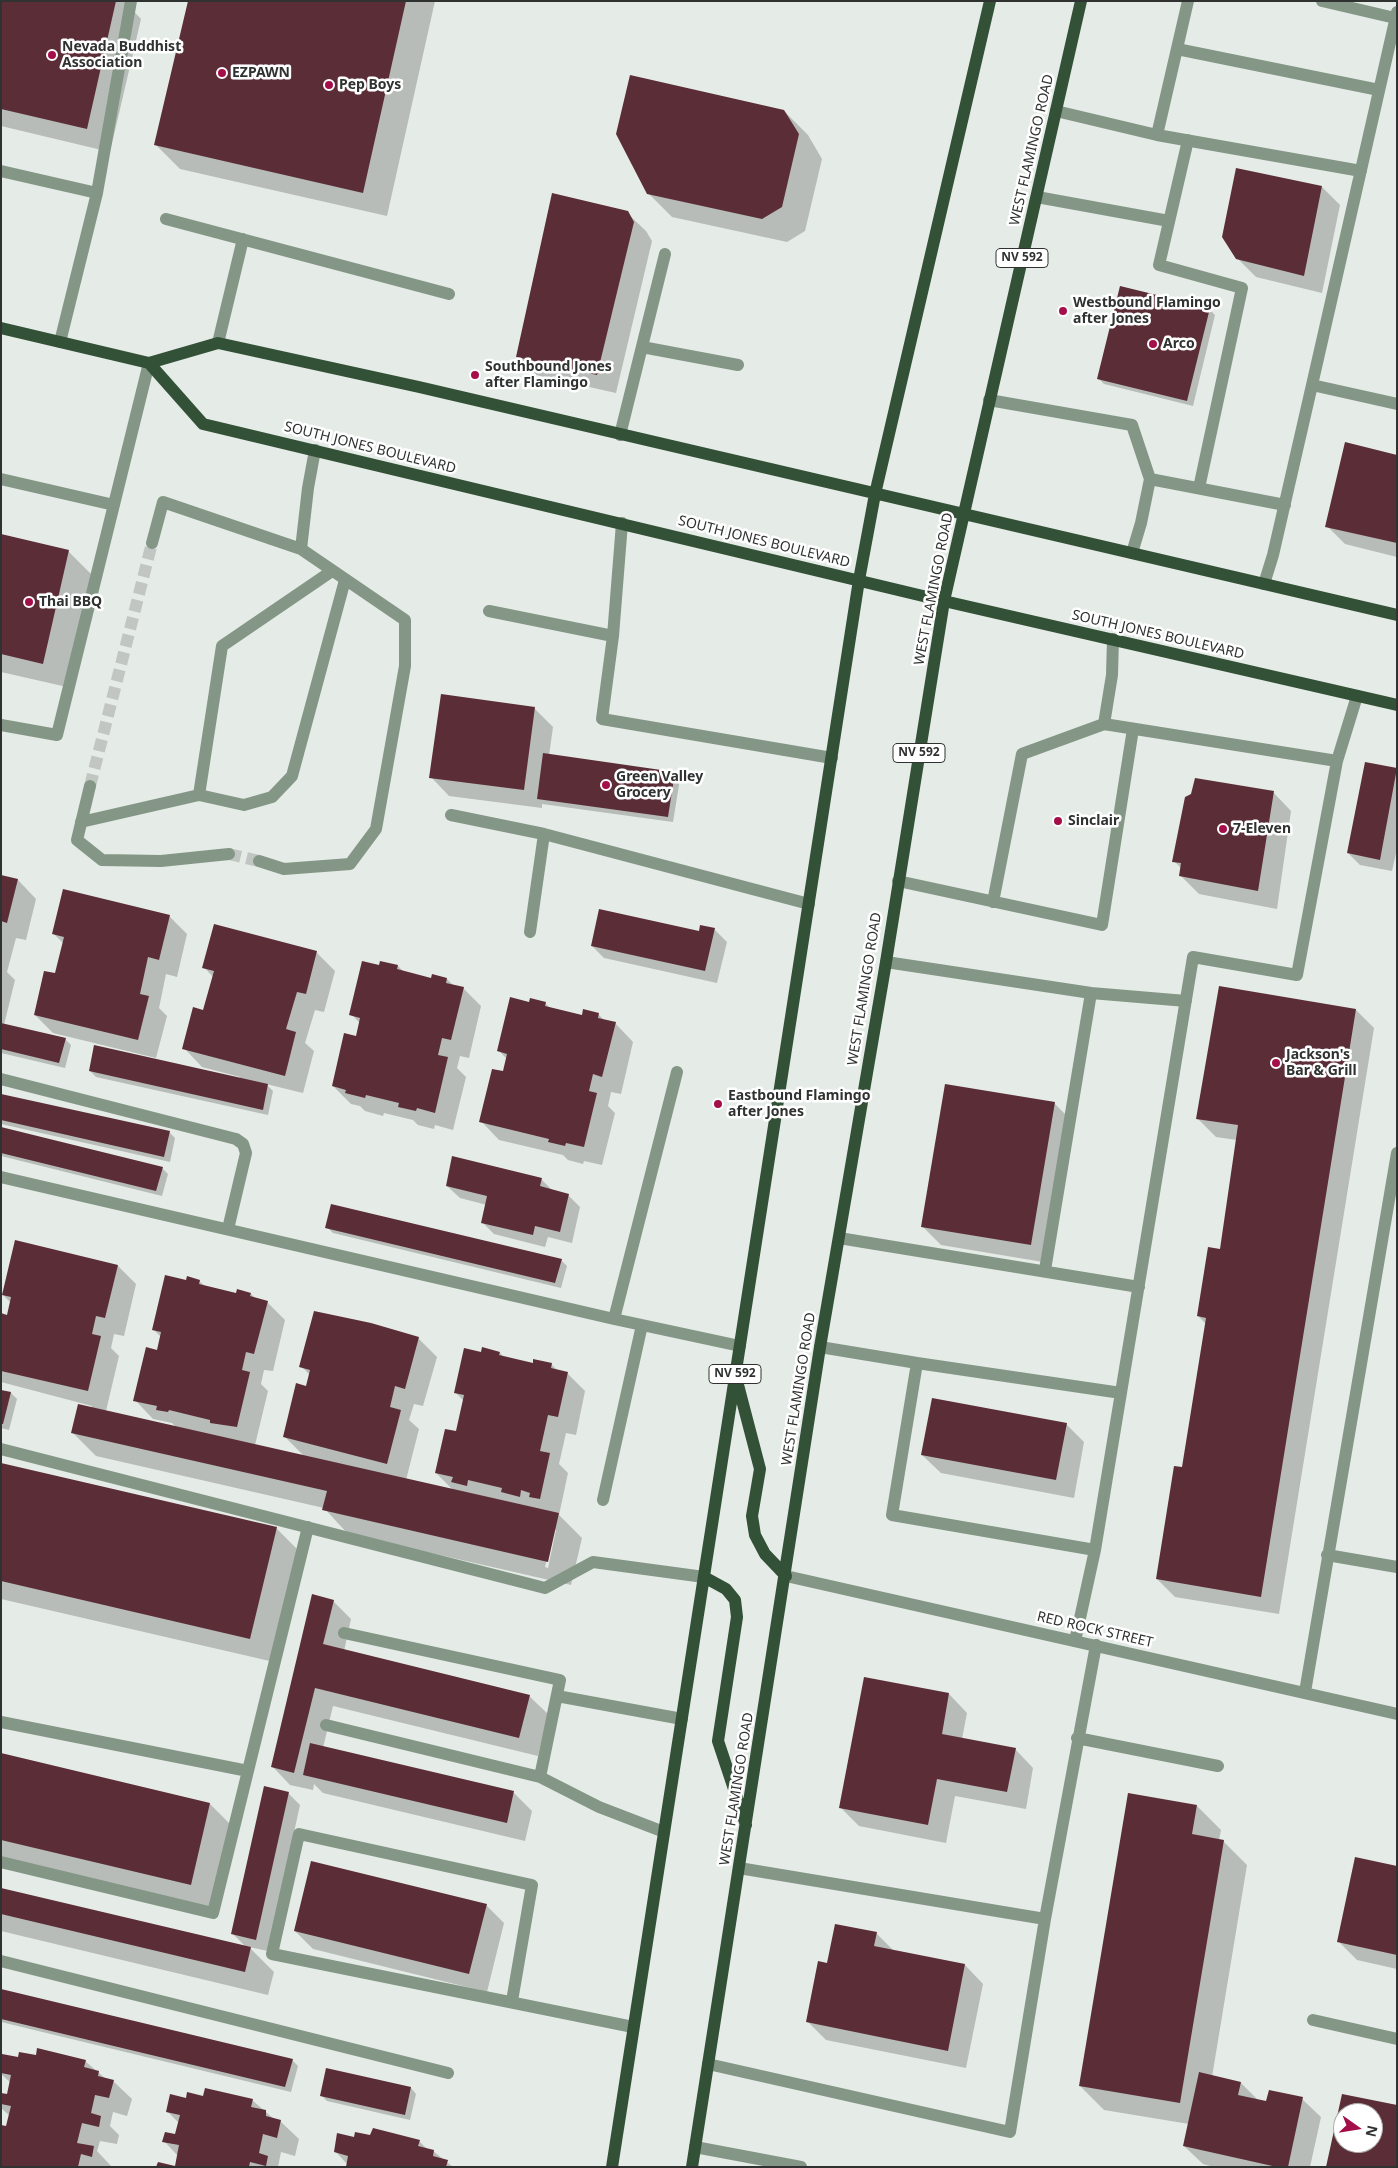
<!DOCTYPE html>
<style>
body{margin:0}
#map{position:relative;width:1398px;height:2168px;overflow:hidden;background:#e5ebe6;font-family:"Noto Sans",sans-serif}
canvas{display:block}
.frame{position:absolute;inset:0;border:2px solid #2f3230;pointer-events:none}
.north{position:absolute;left:1333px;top:2103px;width:50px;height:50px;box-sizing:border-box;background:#fff;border:1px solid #acadac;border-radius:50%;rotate:103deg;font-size:14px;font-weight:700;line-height:20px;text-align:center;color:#2f3230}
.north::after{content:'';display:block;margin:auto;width:18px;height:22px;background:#a40e49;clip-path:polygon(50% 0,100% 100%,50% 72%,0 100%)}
</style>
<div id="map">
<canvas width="1398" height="2168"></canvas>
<div class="frame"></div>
<div class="north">N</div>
</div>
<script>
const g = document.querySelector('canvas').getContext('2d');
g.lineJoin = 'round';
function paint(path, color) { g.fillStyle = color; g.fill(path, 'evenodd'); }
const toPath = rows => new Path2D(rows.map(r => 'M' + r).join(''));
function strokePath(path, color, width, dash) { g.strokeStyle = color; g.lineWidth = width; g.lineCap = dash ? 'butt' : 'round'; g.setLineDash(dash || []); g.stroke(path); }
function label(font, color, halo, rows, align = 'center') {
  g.font = font + ' "Noto Sans",sans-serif'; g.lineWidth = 5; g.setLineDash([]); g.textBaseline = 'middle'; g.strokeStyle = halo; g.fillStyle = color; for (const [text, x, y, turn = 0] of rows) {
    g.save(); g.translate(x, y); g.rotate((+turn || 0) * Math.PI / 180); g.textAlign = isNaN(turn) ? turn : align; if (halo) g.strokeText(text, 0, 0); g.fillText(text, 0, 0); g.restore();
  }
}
paint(toPath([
 [1,1,124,1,141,19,110,152,1,126],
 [189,1,435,1,387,216,180,169,156,145],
 [784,111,808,135,822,159,805,231,787,242,672,217,648,193],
 [1322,187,1340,205,1322,293,1256,277,1237,258],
 [627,213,646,231,652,241,616,393,536,375,517,356],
 [1209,309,1215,315,1193,406,1104,384,1098,378],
 [1397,456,1397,557,1345,544,1327,526],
 [1,536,68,551,92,575,67,687,1,672],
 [534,708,553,727,549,756,674,773,680,779,673,822,542,804,542,808,449,796,431,777],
 [1397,769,1397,849,1392,871,1360,865,1348,853],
 [1273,792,1291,811,1277,909,1199,894,1181,876,1182,869,1174,861],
 [1,877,18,880,36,899,26,940,16,938,7,972,15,980,4,1025,65,1039,71,1045,65,1068,1,1053],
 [169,916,187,934,177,977,166,974,159,1008,167,1016,156,1058,53,1033,35,1015,56,975,64,944,54,934],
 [714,929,727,942,717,983,604,958,592,946],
 [316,952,335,971,324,1012,315,1010,305,1043,314,1051,303,1093,266,1084,273,1091,268,1115,96,1077,90,1071,240,1079,240,1077,202,1067,184,1048,204,1012,213,977,204,967],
 [398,966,404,972,432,979,447,979,453,985,463,988,481,1006,469,1058,460,1056,457,1068,466,1077,453,1130,435,1125,434,1129,418,1125,413,1120,384,1113,383,1116,365,1111,360,1106,351,1104,333,1086,356,1037,360,1023,351,1014,380,967],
 [530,1003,545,1003,551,1009,583,1016,598,1014,604,1020,615,1023,633,1042,621,1094,611,1092,608,1106,615,1113,602,1165,584,1161,583,1164,568,1160,563,1155,499,1140,481,1121,504,1073,507,1059,499,1051],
 [1356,1010,1374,1028,1279,1614,1175,1597,1157,1579,1183,1468,1206,1324,1198,1316,1221,1251,1237,1140,1216,1137,1197,1118],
 [1,1095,169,1132,175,1138,170,1162,1,1124],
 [1054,1103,1073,1122,1049,1263,941,1245,922,1226],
 [1,1128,162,1168,168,1174,162,1196,1,1156],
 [541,1179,553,1191,568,1195,580,1207,572,1243,548,1237,545,1247,494,1234,482,1222,487,1205,460,1198,447,1186],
 [327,1227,561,1260,567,1266,561,1288,333,1233],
 [118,1266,136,1284,124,1336,114,1334,111,1348,119,1356,106,1411,176,1427,172,1423,153,1419,135,1400,158,1351,161,1337,153,1329,187,1282,199,1281,205,1286,237,1294,251,1294,256,1299,267,1302,285,1320,273,1371,264,1370,261,1384,268,1391,255,1445,304,1456,284,1436,306,1387,310,1375,301,1366,418,1338,437,1357,423,1406,414,1404,409,1420,419,1429,406,1480,454,1491,436,1473,457,1433,464,1401,455,1392,482,1353,500,1353,505,1358,534,1364,551,1364,558,1371,567,1373,585,1391,576,1435,566,1433,559,1464,568,1473,559,1515,582,1538,571,1585,348,1534,324,1508,96,1456,72,1432,92,1406,1,1382,1,1315,8,1316,11,1303,3,1295],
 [554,1530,556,1530,548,1568,545,1567],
 [1,1391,11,1393,17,1399,9,1430,1,1428],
 [1066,1424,1084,1442,1074,1498,941,1473,922,1455],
 [1,1464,276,1528,300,1552,274,1662,1,1599],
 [333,1601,351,1619,344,1651,529,1696,548,1714,538,1756,333,1706,323,1748,514,1793,532,1811,525,1841,323,1793,314,1784,313,1790,290,1785,272,1766],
 [865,1679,949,1694,967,1713,962,1739,1015,1749,1033,1768,1026,1809,955,1796,946,1843,859,1826,840,1807],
 [1,1754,210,1804,234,1828,215,1908,1,1858],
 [288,1793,300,1805,268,1951,249,1947,274,1972,268,1995,1,1931,1,1890,246,1947,233,1934],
 [1197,1806,1221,1830,1219,1840,1223,1841,1247,1865,1212,2077,1241,2083,1258,2100,1267,2102,1302,2099,1321,2117,1310,2167,1214,2167,1203,2164,1184,2146,1189,2124,1104,2110,1080,2086],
 [1397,1867,1397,1969,1357,1960,1339,1942],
 [486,1905,504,1923,487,1992,313,1949,295,1931],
 [876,1933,894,1951,965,1965,983,1984,966,2068,826,2040,808,2022,828,1964],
 [1,1990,292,2060,298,2066,291,2092,1,2022],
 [3,2055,19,2058,37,2057,85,2061,106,2079,113,2081,132,2099,127,2116,113,2112,110,2126,119,2135,117,2144,100,2141,97,2151,112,2167,1,2167,10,2116,1,2108,1,2094,8,2096,11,2083,1,2074],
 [411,2088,416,2094,410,2120,327,2101,321,2095],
 [204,2097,252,2100,274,2119,280,2121,299,2139,295,2156,281,2152,278,2167,176,2167,178,2156,164,2141,176,2136,179,2123,168,2112,186,2099],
 [371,2136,419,2141,428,2150,433,2151,453,2167,347,2167,347,2164,335,2151,355,2138]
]), '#0003');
paint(toPath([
 [1,1,116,1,87,129,1,109],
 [188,1,406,1,363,193,154,145],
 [630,75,784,110,799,134,782,207,762,219,647,194,616,134],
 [1236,168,1322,186,1304,276,1236,259,1222,237],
 [552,193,628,211,634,222,597,375,516,357],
 [1120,286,1210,308,1187,401,1097,379],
 [1345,442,1397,455,1397,543,1325,527],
 [1,534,69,550,43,664,1,654],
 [441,694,535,707,524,790,429,778],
 [543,753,675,772,668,817,537,799],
 [1365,762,1397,768,1380,860,1347,853],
 [1195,778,1274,791,1258,891,1179,876,1181,863,1172,862,1185,797,1191,794],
 [1,875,18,879,7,923,1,921],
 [63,889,170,915,159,960,148,957,140,994,149,996,138,1040,34,1015,44,971,55,973,64,937,52,934],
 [599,909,699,931,700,925,715,928,705,971,591,946],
 [214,924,317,951,306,994,297,992,286,1029,296,1032,285,1076,182,1049,193,1007,203,1010,214,971,202,968],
 [362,961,379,965,380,961,398,965,397,969,431,978,432,974,447,978,446,983,464,987,451,1040,442,1038,438,1055,448,1057,435,1113,417,1108,416,1111,398,1107,399,1103,366,1095,365,1098,345,1093,346,1090,332,1086,344,1033,356,1036,360,1018,349,1015],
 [1219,986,1356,1009,1261,1597,1156,1579,1174,1466,1182,1467,1206,1318,1197,1316,1208,1247,1220,1249,1238,1125,1196,1119],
 [510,997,529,1002,530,998,546,1002,545,1006,582,1015,583,1009,599,1013,598,1018,616,1022,602,1077,593,1074,589,1091,597,1093,584,1147,566,1143,565,1146,548,1142,549,1139,479,1122,492,1069,503,1071,507,1054,497,1051],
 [1,1023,66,1038,59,1063,1,1049],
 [94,1045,268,1084,263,1110,89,1071],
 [945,1084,1055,1102,1031,1245,921,1227],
 [1,1094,170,1131,164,1157,1,1120],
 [1,1127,163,1167,156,1191,1,1153],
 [452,1156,542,1178,540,1186,569,1194,560,1232,535,1226,533,1235,481,1223,487,1196,446,1186],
 [331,1204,562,1259,555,1283,325,1228],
 [15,1240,118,1265,105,1318,96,1316,92,1334,101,1336,88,1391,1,1371,1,1313,7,1315,11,1297,2,1295],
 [165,1275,186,1280,187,1276,200,1280,199,1284,236,1293,237,1289,251,1293,250,1296,268,1301,254,1354,246,1352,242,1370,250,1372,237,1427,210,1423,210,1420,169,1410,168,1412,156,1410,157,1406,133,1401,146,1347,157,1350,161,1332,152,1330],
 [314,1311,371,1323,419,1337,405,1389,395,1386,390,1407,401,1410,387,1464,283,1437,296,1383,306,1386,310,1370,299,1367],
 [482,1347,500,1352,499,1355,533,1363,533,1359,552,1363,551,1368,568,1372,558,1417,548,1415,540,1451,550,1453,540,1499,529,1497,530,1493,521,1490,520,1497,501,1492,502,1488,468,1480,467,1486,451,1482,453,1477,435,1473,445,1429,456,1431,464,1395,454,1393,464,1348,481,1352],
 [1,1390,11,1392,3,1424,1,1424],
 [932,1398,1067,1423,1056,1480,921,1455],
 [78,1404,559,1513,548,1562,322,1510,327,1491,71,1433],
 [1,1463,277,1527,250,1639,1,1581],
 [312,1594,334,1600,323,1644,530,1695,519,1738,315,1688,294,1773,271,1767],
 [864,1677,949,1693,942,1734,1016,1748,1007,1792,937,1779,928,1825,839,1808],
 [310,1743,514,1791,507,1823,303,1775],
 [1,1753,210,1803,191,1885,1,1840],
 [264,1786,289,1792,256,1940,231,1934],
 [1128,1793,1197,1805,1192,1834,1224,1840,1180,2103,1079,2086],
 [1355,1857,1397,1866,1397,1955,1337,1942],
 [311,1861,487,1904,469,1974,294,1931],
 [1,1888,251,1947,245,1972,1,1914],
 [835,1924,877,1932,874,1946,965,1964,948,2051,806,2022,818,1961,827,1963],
 [1,1989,293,2059,285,2087,1,2019],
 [37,2048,86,2060,84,2067,99,2071,98,2076,114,2080,109,2098,95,2095,91,2113,101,2116,99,2127,82,2123,77,2143,94,2146,92,2157,81,2154,78,2167,1,2167,1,2125,6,2126,11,2106,1,2104,1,2093,7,2094,11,2075,1,2073,2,2054,18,2057,19,2052,36,2055],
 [326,2068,411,2087,405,2115,320,2096],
 [1199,2072,1241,2082,1238,2095,1266,2101,1269,2090,1303,2097,1288,2167,1277,2167,1183,2146],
 [205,2088,253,2099,251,2107,266,2110,266,2116,281,2120,277,2138,263,2134,259,2153,268,2156,266,2166,250,2162,249,2167,156,2167,158,2162,175,2166,179,2145,162,2142,165,2132,175,2134,180,2115,166,2112,170,2094,186,2098,187,2092,203,2096],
 [1342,2094,1397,2105,1397,2167,1326,2167],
 [1343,2113,1373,2113,1373,2143,1343,2143],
 [373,2128,420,2140,418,2146,434,2150,433,2156,448,2160,446,2167,346,2167,348,2156,334,2152,337,2133,354,2137,355,2132,370,2135]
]), '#5a2d37');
strokePath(toPath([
 [90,786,152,543],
 [229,854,259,861]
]), '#c1c6c2', 12, [12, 6]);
strokePath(toPath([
 [1188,1,1157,135,1361,171],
 [1322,1,1395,18],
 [1397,12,1312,385,1397,404],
 [1177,49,1379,90],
 [1056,111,1157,135],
 [1188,140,1159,265,1242,288,1199,488],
 [1,171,97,193,60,342],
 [97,193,131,1],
 [1037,197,1169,221],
 [166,219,449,294],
 [218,343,243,239],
 [642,347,738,365],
 [989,400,1132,425,1150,479],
 [620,435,665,254],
 [1,479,114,505],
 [622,523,613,636,602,719,832,758],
 [152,543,163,502,301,549,405,620,405,666,376,829,350,864,284,869,259,861],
 [301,549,308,488,315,450],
 [1132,553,1141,523,1150,479,1285,505],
 [1264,584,1273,555,1312,385],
 [489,611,613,636],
 [1113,639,1112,675,1104,724,1337,761,1357,696],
 [1,725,57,735,149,363],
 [90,786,77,840,102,860,161,861,229,854],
 [199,795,244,805,272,797,292,776,345,580],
 [451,815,544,834,809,904],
 [81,822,199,795,222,646,332,571],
 [898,881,1102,925,1133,729],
 [993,902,1022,754,1104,724],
 [530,932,544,834],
 [886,962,1091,993],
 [1,1079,236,1139,243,1144,246,1153,228,1229],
 [1,1177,614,1319,677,1072],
 [839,1238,1139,1287],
 [1045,1270,1091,993,1186,1001],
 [614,1319,740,1346],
 [820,1347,917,1363],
 [1,1449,545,1588,593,1562,704,1577],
 [603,1500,642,1325],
 [1095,1550,892,1515,917,1363,1121,1393],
 [1327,1555,1397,1567],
 [786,1576,1397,1714],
 [344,1633,560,1680,540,1777],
 [1075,1641,1095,1550,1193,957,1297,975,1337,761],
 [1305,1692,1397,1153],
 [557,1696,682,1719],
 [1,1722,248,1771],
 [326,1725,540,1777,599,1807,664,1832],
 [1077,1738,1218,1766],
 [1,1862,213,1913,308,1527],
 [739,1868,1045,1919],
 [1,1961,448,2073],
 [512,2001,532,1885,299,1834,272,1954,633,2027],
 [1313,2020,1397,2039],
 [708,2064,1010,2132,1045,1919,1096,1645],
 [695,2147,801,2167]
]), '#849686', 12);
strokePath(toPath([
 [1,328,149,363,218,343,419,387,1397,615],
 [149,363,203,424,944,601,1397,705],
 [737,1381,760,1469,752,1516,755,1535,765,1554,786,1576],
 [704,1577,726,1589,735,1600,737,1617,718,1741,746,1825],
 [612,2167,859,580,875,494,990,1],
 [692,2167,820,1347,886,962,944,601,1081,1]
]), '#335137', 12);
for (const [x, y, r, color] of [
 [52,55,5,"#a40e49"],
 [222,73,5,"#a40e49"],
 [329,85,5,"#a40e49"],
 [1063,311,5,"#a40e49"],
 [1153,344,5,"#a40e49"],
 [475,375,5,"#a40e49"],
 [29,602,5,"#a40e49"],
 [606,785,5,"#a40e49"],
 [1058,821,5,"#a40e49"],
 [1223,829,5,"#a40e49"],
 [1276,1063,5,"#a40e49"],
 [718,1104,5,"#a40e49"]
]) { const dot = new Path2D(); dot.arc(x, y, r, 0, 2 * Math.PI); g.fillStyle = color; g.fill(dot); strokePath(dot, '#fff', 2); }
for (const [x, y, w] of [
 [1022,258,52],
 [919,753,52],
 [735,1374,52]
]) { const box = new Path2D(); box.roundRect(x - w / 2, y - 9.5, w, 19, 4); g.fillStyle = '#fff'; g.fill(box); strokePath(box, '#2f3230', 1); }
label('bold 12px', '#2f3230', null, [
 ["NV 592",1022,258],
 ["NV 592",919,753],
 ["NV 592",735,1374]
]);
label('bold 14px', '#2f3230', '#fff', [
 ["Nevada Buddhist",62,47],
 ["Association",62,63],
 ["EZPAWN",232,73],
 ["Pep Boys",339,85],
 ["Westbound Flamingo",1073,303],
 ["after Jones",1073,319],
 ["Arco",1163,344],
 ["Southbound Jones",485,367],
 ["after Flamingo",485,383],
 ["Thai BBQ",39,602],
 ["Green Valley",616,777],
 ["Grocery",616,793],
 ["Sinclair",1068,821],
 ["7-Eleven",1233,829],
 ["Jackson's",1286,1055],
 ["Bar & Grill",1286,1071],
 ["Eastbound Flamingo",728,1096],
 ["after Jones",728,1112]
], 'left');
label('14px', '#2f3230', '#fff', [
 ["WEST FLAMINGO ROAD",1032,150,-77],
 ["SOUTH JONES BOULEVARD",370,448,14],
 ["SOUTH JONES BOULEVARD",764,542,14],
 ["WEST FLAMINGO ROAD",934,589,-79],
 ["SOUTH JONES BOULEVARD",1158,635,13],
 ["WEST FLAMINGO ROAD",865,989,-81],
 ["WEST FLAMINGO ROAD",799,1389,-81],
 ["RED ROCK STREET",1095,1630,13],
 ["WEST FLAMINGO ROAD",737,1789,-81]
]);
</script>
